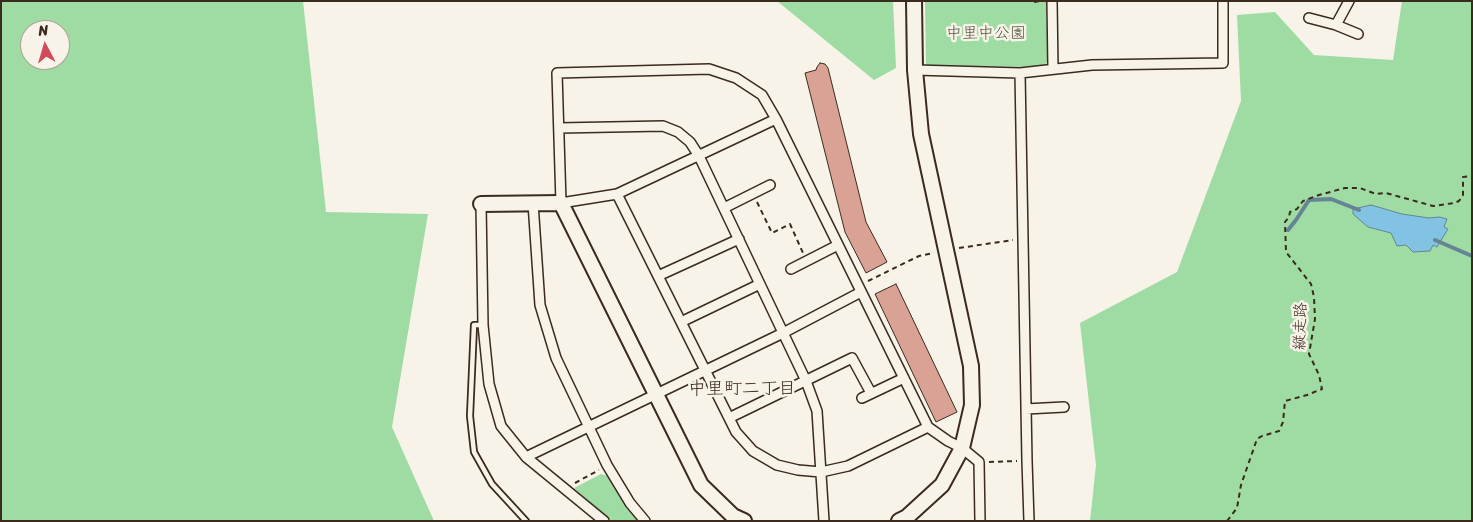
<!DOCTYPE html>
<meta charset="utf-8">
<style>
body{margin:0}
#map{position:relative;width:1473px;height:522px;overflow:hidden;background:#f7f3e8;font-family:Sriracha,sans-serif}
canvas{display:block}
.frame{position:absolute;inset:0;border:2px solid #3b2a1e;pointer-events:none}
.north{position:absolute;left:20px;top:20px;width:50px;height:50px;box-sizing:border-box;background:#f7f3e8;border:1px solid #aca397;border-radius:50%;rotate:354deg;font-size:14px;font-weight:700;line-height:20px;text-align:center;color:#3b2a1e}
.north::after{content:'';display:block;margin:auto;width:18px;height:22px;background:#d1495b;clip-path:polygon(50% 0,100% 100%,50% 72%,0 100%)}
</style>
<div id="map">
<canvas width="1473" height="522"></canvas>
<div class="frame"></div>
<div class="north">N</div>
</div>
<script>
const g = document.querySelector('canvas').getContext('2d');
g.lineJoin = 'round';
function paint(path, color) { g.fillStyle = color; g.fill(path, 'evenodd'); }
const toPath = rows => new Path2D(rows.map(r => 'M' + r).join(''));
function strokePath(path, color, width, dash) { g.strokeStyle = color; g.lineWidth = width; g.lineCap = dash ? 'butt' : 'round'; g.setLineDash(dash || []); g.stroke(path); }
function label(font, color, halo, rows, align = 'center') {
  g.font = font + ' Sriracha,"Klee One",sans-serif'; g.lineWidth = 5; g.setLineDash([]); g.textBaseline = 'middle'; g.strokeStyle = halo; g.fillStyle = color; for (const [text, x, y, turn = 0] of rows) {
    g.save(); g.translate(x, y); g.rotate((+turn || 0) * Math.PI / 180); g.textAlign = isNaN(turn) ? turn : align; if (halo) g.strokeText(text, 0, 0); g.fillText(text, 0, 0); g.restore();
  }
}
paint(toPath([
 [1,1,303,1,326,212,428,214,392,427,434,521,1,521],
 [30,30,60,30,60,60,30,60],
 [777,1,893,1,896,68,874,80],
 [925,1,1046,1,1048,61,1043,67,926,66],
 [1402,1,1472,1,1472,521,1090,521,1096,465,1080,323,1177,272,1241,101,1237,15,1275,12,1314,55,1393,60],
 [601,474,608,476,627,508,638,521,612,521,574,488]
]), '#9fdca3');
const water = toPath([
 [1371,205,1402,214,1429,218,1439,217,1447,219,1444,227,1448,229,1437,247,1433,245,1430,251,1413,252,1406,245,1397,246,1391,233,1368,227,1353,214,1353,209,1371,205]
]);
paint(water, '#82c2e3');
strokePath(water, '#668594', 1);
strokePath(toPath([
 [1288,230,1296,220,1309,200,1331,199,1359,210],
 [1435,240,1472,256]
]), '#668594', 4);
const building = toPath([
 [820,63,825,64,828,68,866,222,887,262,866,273,845,232,805,73,816,70,817,67,820,63],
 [896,284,957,412,936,422,875,294,896,284]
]);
paint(building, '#daa295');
strokePath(building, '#3b2a1e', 1);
const lane = toPath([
 [483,325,474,325,470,416,474,452,492,484,526,521]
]);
const street = toPath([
 [1052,1,1053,69],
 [1309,18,1336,25,1358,34],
 [1336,25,1349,1],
 [915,70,1020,73,1092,65,1223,63,1223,1],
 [1020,73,1027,461,1029,521],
 [776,119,617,194,561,203,557,73,709,69,736,78,762,95,776,119,928,427,948,441,962,448,979,462,980,521],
 [559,128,663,126,678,132,690,142,699,156,806,381,817,411,824,521],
 [617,194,736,432,753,451,777,465,798,470,821,472,848,466,928,427],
 [533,203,540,305,556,358,607,465,630,503,645,521],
 [481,204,483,325,489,384,501,426,526,457,604,521],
 [724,208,770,185],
 [791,269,838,245],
 [658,276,739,239],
 [681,322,760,284],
 [862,398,904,378],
 [1026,409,1064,407],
 [729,418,852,358,871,393],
 [526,457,783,333,861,292]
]);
const secondary = toPath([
 [481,204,561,203,701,485,733,516,744,521],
 [899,521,907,517,942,485,962,448,972,405,971,366,921,134,915,70,914,1]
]);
strokePath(lane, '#3b2a1e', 8);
strokePath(street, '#3b2a1e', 12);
strokePath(secondary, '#3b2a1e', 18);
strokePath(toPath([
 [1034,2,1040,1],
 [757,202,772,233,790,224,803,253],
 [959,248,1013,240],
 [868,281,919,256,934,253],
 [989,462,1017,461],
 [575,483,599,470],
 [1227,521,1237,508,1241,485,1257,439,1262,436,1279,431,1283,422,1285,401,1307,395,1322,389,1319,375,1309,354,1315,319,1314,297,1311,284,1286,252,1285,222,1289,217,1290,212,1297,209,1303,201,1319,195,1345,188,1360,188,1376,194,1386,193,1433,206,1454,203,1459,201,1463,195,1463,177,1472,176]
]), '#3b2a1e', 2, [5, 4]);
strokePath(lane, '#f7f3e8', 4.5);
strokePath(street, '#f7f3e8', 9);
strokePath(secondary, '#f7f3e8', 14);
label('16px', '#54563f', '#f7f3e8', [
 ["中里中公園",986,34]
]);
label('16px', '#3b2a1e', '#f7f3e8', [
 ["縦走路",1301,326,-88]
]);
label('18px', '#3b2a1e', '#f7f3e8', [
 ["中里町二丁目",742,389]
]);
</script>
